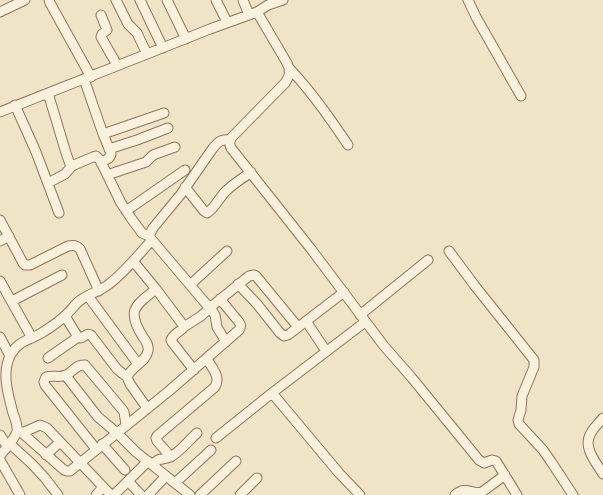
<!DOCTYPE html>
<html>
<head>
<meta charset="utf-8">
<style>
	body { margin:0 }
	canvas { display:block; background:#f0e4c8 }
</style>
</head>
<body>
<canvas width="603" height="495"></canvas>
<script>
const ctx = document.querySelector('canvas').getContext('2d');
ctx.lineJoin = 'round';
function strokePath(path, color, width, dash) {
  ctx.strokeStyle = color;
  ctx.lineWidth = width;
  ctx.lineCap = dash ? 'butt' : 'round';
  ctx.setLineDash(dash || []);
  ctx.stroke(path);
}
const minor = new Path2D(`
	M49,0L50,3L91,77
	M116,0L128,24L137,33L147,54
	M140,0L163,48
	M167,0L186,39
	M216,0L227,22
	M243,0L249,15
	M468,0L476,17L521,96
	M0,12L25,0
	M257,12L287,63C291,72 290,75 285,83L232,137C229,141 229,144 231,148L311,249L384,346L412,378L479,460L484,463L492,460L496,461L517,495
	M101,15L107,30L102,34L101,37L117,65
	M290,69C312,92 330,118 348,145
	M84,79L103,134L111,153C111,159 105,160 101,163
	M48,93L66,153L71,167
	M15,105L36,152L59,213
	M0,112L147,54L210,29L257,12L268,5L283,0
	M103,134L164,113
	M230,140C221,139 219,141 213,148L181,194L153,228L149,236L152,240L207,305L212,306L249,276L254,275L256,276L298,327
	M109,149L137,140L168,128
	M107,175L146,162L153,155L175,147
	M48,183L65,174L71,167L74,165L93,157L96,156L100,160L121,203L131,218L142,233L149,236
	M185,187L204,211L207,213C215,208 219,198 226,191C233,184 243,178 251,172
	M126,211L185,170
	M0,220L23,263L25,265H30L68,246C74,245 76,245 80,249L99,291
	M0,241L9,236
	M449,251L475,286L534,360V367L522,396L521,410L518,420L519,424L543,450L552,463L573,495
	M133,261L156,289L183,325L184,327C180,332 173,334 171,340L172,342L194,370
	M0,281L32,338
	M238,284L257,304L280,333L284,336L288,335L344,292
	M190,285L227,251
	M88,296L138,364
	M12,301L62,275
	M209,306L215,315L217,327L226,342
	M360,315L428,260
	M65,316L78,337L80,338C84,338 86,332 91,335L117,369L127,377
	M306,321L326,351
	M184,327L201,316L210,308
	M0,337L10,356
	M48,358L78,337
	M66,376L98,417L117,433L136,452L190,495
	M272,393L339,473L360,495
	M147,408L130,384L127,377C131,367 146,362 148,351C149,345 146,341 143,337C126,310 135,306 156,289
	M603,418C599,423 594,427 591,433C582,447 596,462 603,474
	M17,432H24L40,425L47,428L111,495
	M21,432L64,470L67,471H70L169,391L239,330C241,326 241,325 239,322L220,299
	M0,435L7,446
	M216,438L272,393L365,322
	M9,443L32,464L45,478L58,495
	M102,444L125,470
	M96,449L45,385L44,382L46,377C53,375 60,378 66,375C73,372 76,364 85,365L121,408L124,412L126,425
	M46,455L60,442
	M0,456C4,450 16,438 17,431C18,425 15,419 13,413C8,394 1,372 11,354C20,339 30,341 43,332C51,327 60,321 67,314C71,310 74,306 77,303C86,294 100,292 109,284C125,272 138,255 152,240
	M171,457L157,441L156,438L157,436L215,387C221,377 212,368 207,359
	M0,460L20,495
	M153,465C159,456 162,461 170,457C178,454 190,439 197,433
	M128,481L141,495
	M175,483L211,450
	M96,495L103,487
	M114,495L148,461
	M148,495L166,476
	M200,495L236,461
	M240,495L257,478
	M455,495C467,485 470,495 482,492L505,475`);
strokePath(minor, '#8d765c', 11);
strokePath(minor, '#faf1dc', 9);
</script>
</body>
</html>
